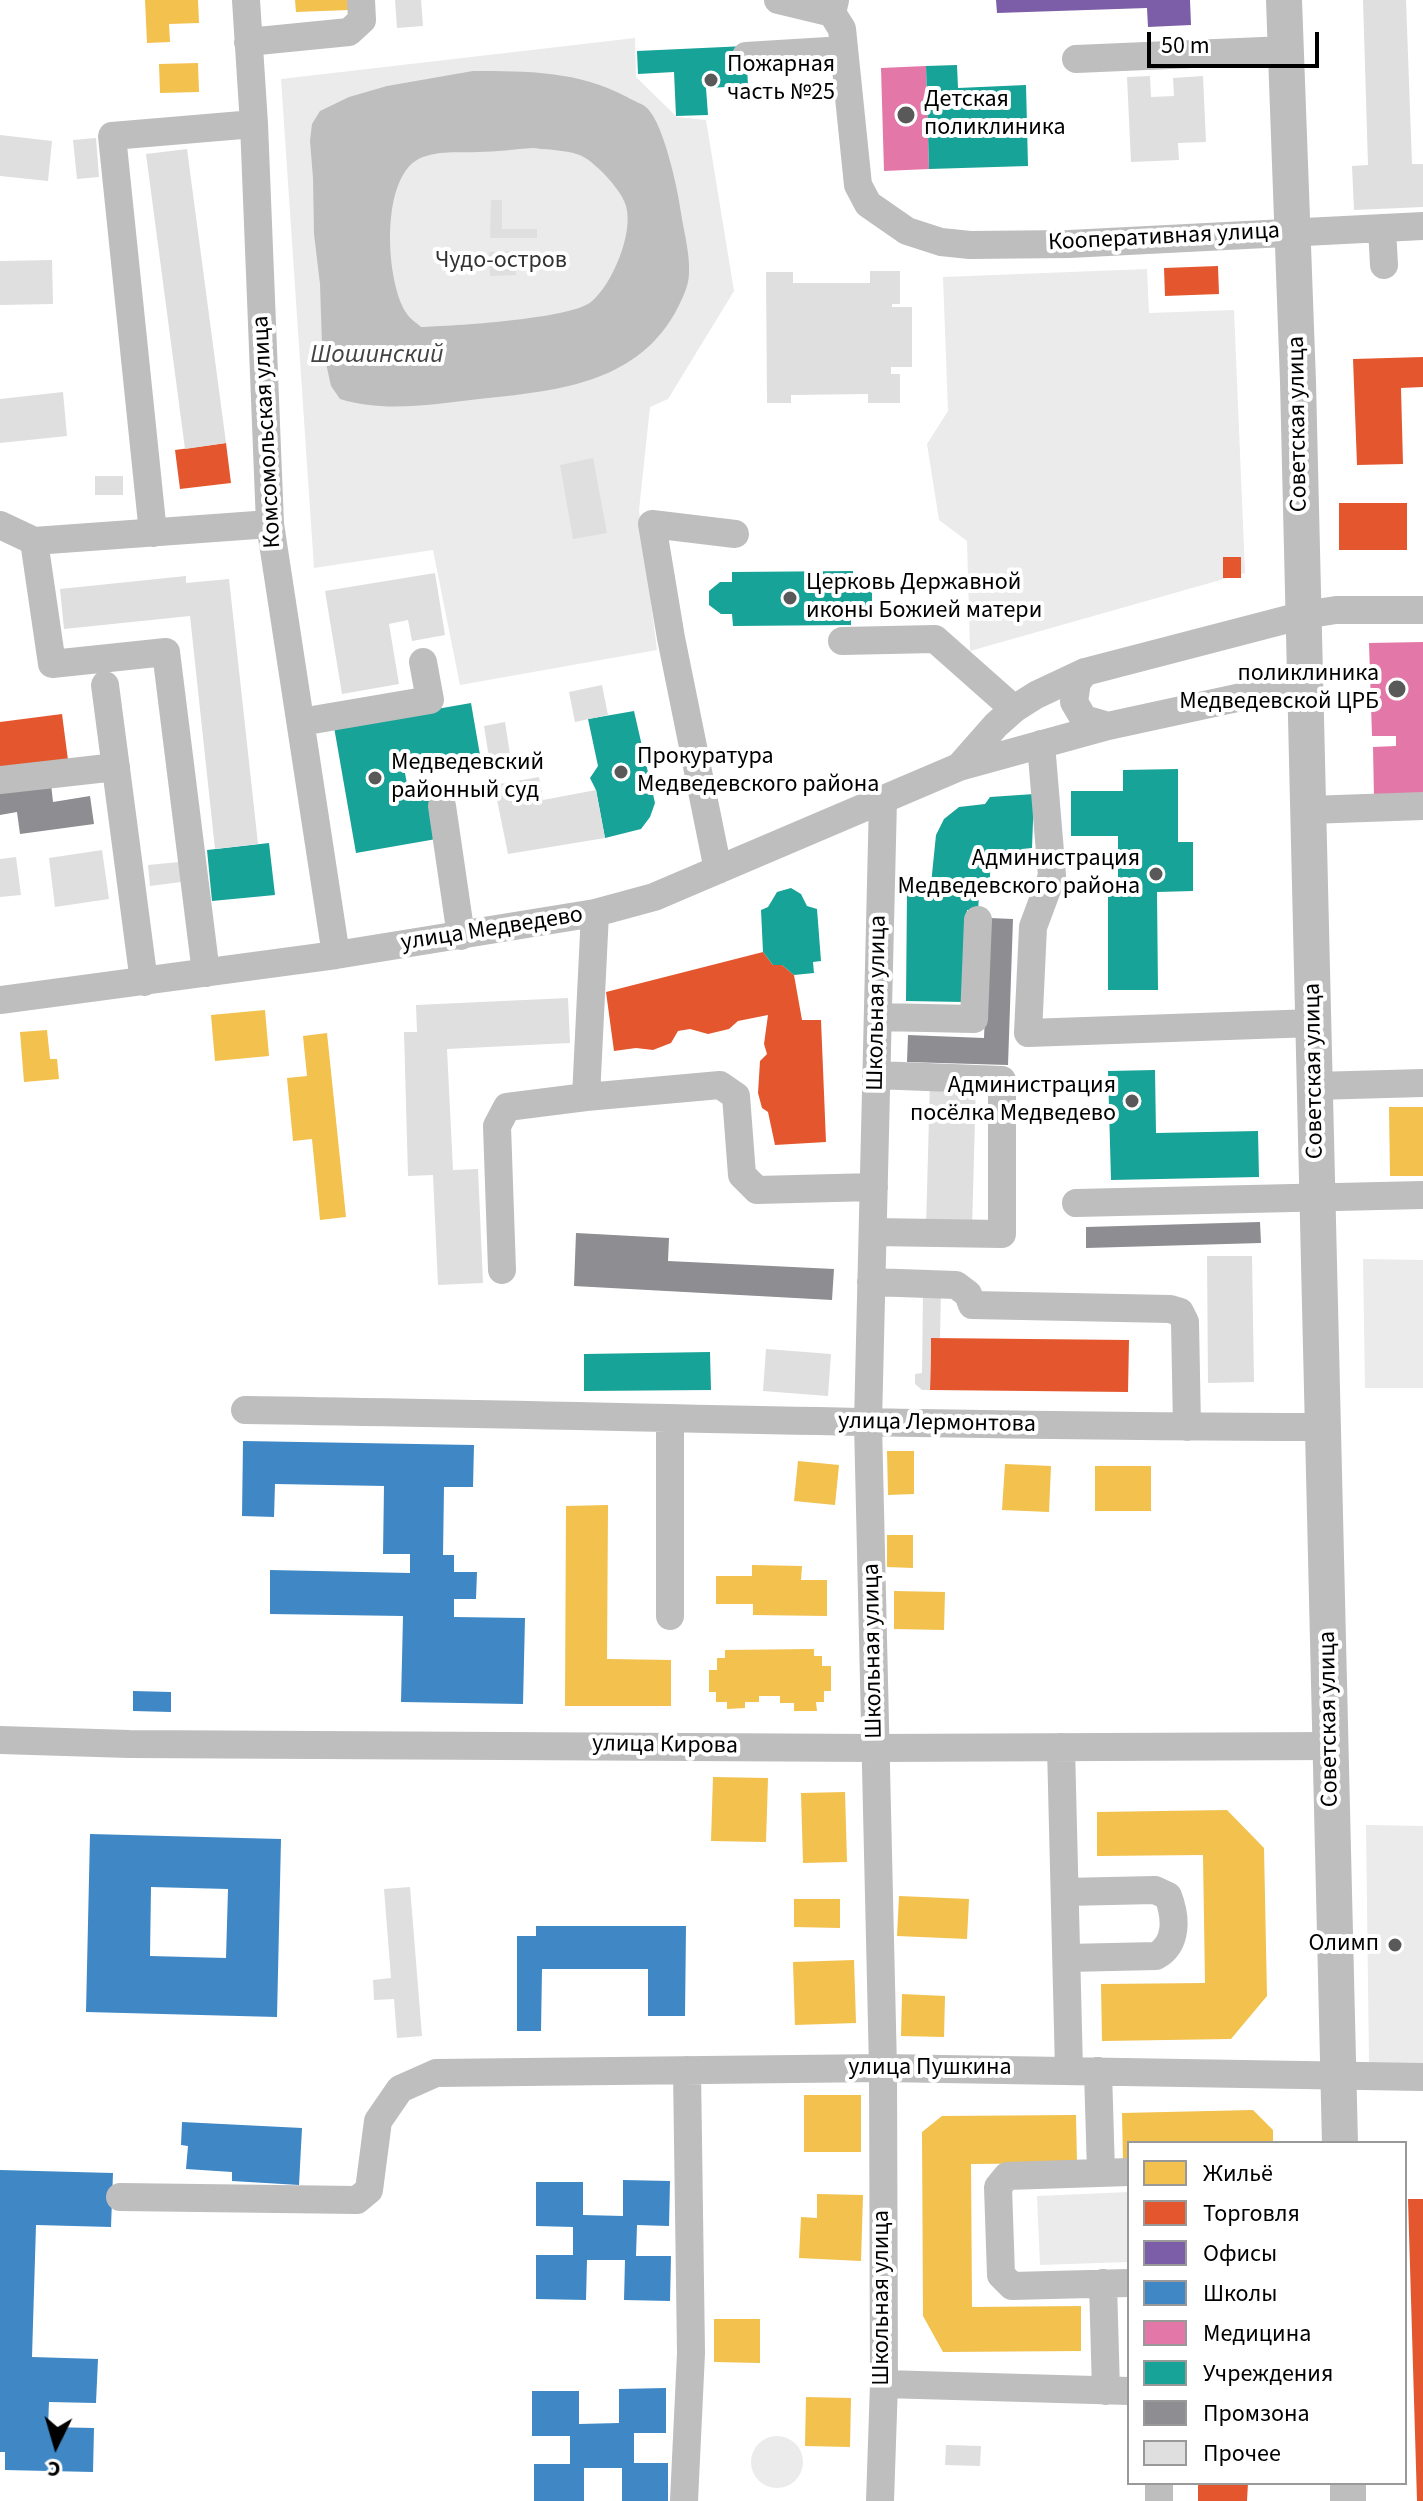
<!DOCTYPE html>
<html>
<head>
<meta charset="utf-8">
<style>
	body { margin:0 }
	#map { position:relative; width:1423px; height:2501px; overflow:hidden; background:#fff; font-family:"Source Sans 3",sans-serif }
	canvas { display:block }
	.legend { position:absolute; left:1127px; top:2141px; width:280px; height:344px; box-sizing:border-box; background:#fff; border:2px solid #999; margin:0; padding:10px 14px; list-style:none; font-size:24px; color:#000 }
	.legend li { display:flex; align-items:center; gap:16px; height:40px }
	.legend b { width:40px; border:2px solid #999 }
	.north { position:absolute; left:16px; top:2405px; width:80px; height:80px; -webkit-text-stroke:6px #fff; paint-order:stroke; rotate:185deg; font-size:22px; font-weight:700; line-height:32px; text-align:center; color:#000 }
	.north::after { content:''; display:block; margin:auto; width:28px; height:36px; background:#000; clip-path:polygon(50% 0,100% 100%,50% 72%,0 100%) }
	.scale { position:absolute; left:1147px; top:32px; width:172px; height:36px; box-sizing:border-box; border:4px solid #000; border-top:0; padding-left:10px; font-size:24px; line-height:28px; white-space:nowrap; color:#000; -webkit-text-stroke:6px #fff; paint-order:stroke }
</style>
</head>
<body>
<div id="map">
<canvas width="1423" height="2501"></canvas>
<ul class="legend">
<li><b style="height:22px;background:#f2c14e"></b>Жильё</li>
<li><b style="height:22px;background:#e4572e"></b>Торговля</li>
<li><b style="height:22px;background:#7b5ea7"></b>Офисы</li>
<li><b style="height:22px;background:#3f88c5"></b>Школы</li>
<li><b style="height:22px;background:#e377a8"></b>Медицина</li>
<li><b style="height:22px;background:#17a398"></b>Учреждения</li>
<li><b style="height:22px;background:#8d8d92"></b>Промзона</li>
<li><b style="height:22px;background:#dfdfdf"></b>Прочее</li>
</ul>
<div class="north">С</div>
<div class="scale">50 m</div>
</div>
<script>
const ctx = document.querySelector('canvas').getContext('2d');
ctx.lineJoin = 'round';
function paint(path, color) {
  ctx.fillStyle = color;
  ctx.fill(path, 'evenodd');
}
function strokePath(path, color, width, dash) {
  ctx.strokeStyle = color;
  ctx.lineWidth = width;
  ctx.lineCap = dash ? 'butt' : 'round';
  ctx.setLineDash(dash || []);
  ctx.stroke(path);
}
function label(font, color, halo, rows, align = 'center') {
  ctx.font = font + ' "Source Sans 3",sans-serif';
  ctx.lineWidth = 8;
  ctx.setLineDash([]);
  ctx.textBaseline = 'middle';
  ctx.strokeStyle = halo;
  ctx.fillStyle = color;
  for (const [text, x, y, turn = 0] of rows) {
    ctx.save();
    ctx.translate(x, y);
    ctx.rotate((+turn || 0) * Math.PI / 180);
    ctx.textAlign = isNaN(turn) ? turn : align;
    if (halo) ctx.strokeText(text, 0, 0);
    ctx.fillText(text, 0, 0);
    ctx.restore();
  }
}
paint(new Path2D(`
	M635,38L636,77L677,117L706,120L734,291L668,399L650,407L639,510L657,650L460,685L433,550L314,568L281,79Z
	M1147,269L1149,313L1234,310L1245,573L970,651L967,541L939,520L927,444L948,411L943,277Z
	M1363,1259L1423,1260V1388H1365Z
	M1366,1825L1423,1826V2064H1369Z
	M1129,2192V2262L1040,2265L1037,2196Z
	M751 2462a26 26 0 1 1 52 0a26 26 0 1 1-52 0Z`), '#ebebeb');
paint(new Path2D(`
	M473,71C527,71 579,71 627,97C633,101 644,104 648,109C664,126 678,189 681,213C684,232 690,254 689,273C689,287 681,301 675,313C634,385 554,391 479,399C433,404 385,413 340,399L331,386L322,345L320,284L314,234L313,178L310,141L312,124L320,111L349,97L387,86ZM533,148C549,150 575,150 587,159C600,168 622,191 626,206C634,233 612,285 591,302C570,319 452,326 421,327C417,323 410,319 407,314C385,283 379,172 423,157C442,150 459,153 478,152C496,152 515,149 533,148Z`), '#bebebe');
paint(new Path2D(`
	M145,0H198L199,23L169,24L170,42L147,43Z
	M295,0H348L349,10L296,12Z
	M198,63L199,92L160,93L159,64Z
	M265,1010L269,1056L215,1061L211,1015Z
	M47,1030L50,1059H57L59,1079L24,1082L20,1032Z
	M327,1033L346,1217L320,1220L312,1139L293,1141L287,1078L307,1076L303,1036Z
	M1389,1107H1423V1176H1390Z
	M887,1451H914V1494L888,1495Z
	M798,1461L839,1465L835,1505L794,1501Z
	M1005,1464L1051,1466L1049,1512L1002,1510Z
	M1095,1466H1151V1511H1095Z
	M608,1505L607,1659L671,1660V1706H565L566,1506Z
	M887,1535H913V1568L887,1567Z
	M752,1565L802,1566L801,1580H827V1616L753,1615V1604H716V1576H752Z
	M894,1591L945,1592L944,1630L894,1629Z
	M814,1649V1656H822V1666H831V1691H824V1702H816L817,1711H794V1703H780V1696H759V1702H745V1708L727,1709V1702H716V1692H709V1670H717V1658H725V1650Z
	M713,1777L768,1778L766,1842L711,1841Z
	M845,1792L847,1862L803,1863L801,1793Z
	M1227,1810L1264,1848L1267,1996L1231,2039L1102,2041L1101,1984L1205,1983L1203,1855L1097,1856V1812Z
	M899,1896L969,1899L967,1939L897,1936Z
	M794,1899H840V1928L794,1927Z
	M854,1960L856,2023L795,2025L793,1962Z
	M902,1994L945,1996L944,2037L901,2036Z
	M804,2095H861V2152H804Z
	M1253,2110L1273,2130V2143H1129V2160L1123,2161L1122,2113Z
	M1076,2115L1077,2163L971,2164L972,2307L1081,2306V2351L943,2352L923,2316L922,2132L942,2116Z
	M817,2194L863,2195L861,2261L799,2258L801,2217L817,2218Z
	M714,2319H760V2363L714,2362Z
	M806,2397L851,2398L850,2447L805,2446Z`), '#f2c14e');
paint(new Path2D(`
	M1218,266L1219,294L1165,296L1164,268Z
	M1423,357V387L1401,388L1403,464L1357,465L1353,359Z
	M226,443L231,483L180,489L175,450Z
	M1339,503H1407V550H1339Z
	M1223,557H1241V578H1223Z
	M62,714L68,760L0,768V722Z
	M763,952L773,965H782L794,975L802,1020H821L826,1142L775,1145L768,1112L762,1108L758,1093L760,1061L767,1054L764,1044L768,1015L738,1021L729,1029L708,1034L690,1029L678,1031L671,1043L653,1050L636,1048L614,1051L606,992Z
	M931,1338L1129,1340L1128,1392L930,1390Z
	M1408,2199H1423V2501H1417Z
	M1198,2483H1248L1247,2501H1198Z`), '#e4572e');
paint(new Path2D(`
	M996,0H1190L1191,25L1148,27L1147,8L997,13Z`), '#7b5ea7');
paint(new Path2D(`
	M243,1441L474,1445L473,1487H444L443,1555H454V1572H477L476,1599H454V1617L525,1618L523,1704L401,1702L403,1616L270,1614V1570L410,1573V1554H383L384,1486L275,1484L274,1517L242,1516Z
	M133,1691L171,1692V1712L133,1711Z
	M90,1834L281,1839L277,2017L86,2012ZM151,1887L228,1889L226,1958L150,1956Z
	M536,1926H686L685,2016H648V1969H542L541,2031H517V1936H536Z
	M182,2122L302,2128L299,2185L232,2181V2172L186,2169L188,2146L181,2145Z
	M0,2170L113,2173L111,2227L36,2225L32,2357L98,2359L96,2403L49,2402L48,2427L94,2428L93,2472L5,2470V2452H0Z
	M623,2180L670,2181L669,2226L637,2225L636,2256H671L670,2301L624,2300L625,2260H587L586,2300L536,2299V2255H573V2227L536,2226V2182H583V2215L623,2216Z
	M666,2388V2433H634V2463H668V2501H622V2468H584V2501H534V2464H570V2436H532V2391H579V2424L619,2423V2389Z`), '#3f88c5');
paint(new Path2D(`
	M926,66L929,169L884,171L881,68Z
	M1423,642V797L1374,798L1373,747L1396,746V736H1372L1369,643Z`), '#e377a8');
paint(new Path2D(`
	M746,46L748,86L706,88L708,115L676,116L674,72L638,74L637,51Z
	M957,65L958,88L1026,85L1028,166L929,169L926,66Z
	M853,571V587H872V610H851V625L733,626L732,614H721L709,605V591L720,582H732V572Z
	M471,703L480,755L404,768L409,794L433,789L442,838L356,853L334,727Z
	M634,711L655,803L650,817L641,829L605,838L596,790L590,778L598,766L588,719Z
	M1178,769V842H1193V891L1157,892L1158,990H1108V894H1118V836H1071V791H1123V770Z
	M1034,794L1032,848L1022,849V856H991L989,896H979L978,911L967,910L964,1002L906,1001L907,892L920,885L931,884L936,835L944,819L959,807L985,804L990,797Z
	M269,843L275,895L212,901L207,850Z
	M791,888L801,894L807,906L817,909L821,961L813,962L814,973L794,975L782,965H773L763,952L761,910L768,907L777,892Z
	M1155,1070L1156,1133L1258,1131L1259,1177L1111,1180L1108,1071Z
	M710,1352L711,1390L584,1391V1354Z`), '#17a398');
paint(new Path2D(`
	M51,784L53,802L90,796L94,824L20,834L17,812L0,815V791Z
	M989,918L1013,919L1008,1065L907,1062L908,1035L984,1038Z
	M1260,1222L1261,1243L1086,1248V1227Z
	M576,1233L669,1238L668,1261L834,1269L832,1300L574,1286Z`), '#8d8d92');
paint(new Path2D(`
	M395,0H421L423,26L397,28Z
	M1363,0H1406L1412,164H1423V207L1354,210L1352,166L1368,165Z
	M1150,76L1151,97L1174,96L1173,78L1203,76L1206,142L1178,143L1179,160L1131,162L1127,77Z
	M0,135L52,141L48,181L0,176Z
	M96,138L99,177L77,179L73,140Z
	M187,149L226,443L185,449L146,154Z
	M491,200H502V229H537V238H490Z
	M515,251L516,275L490,276L489,252Z
	M52,260L53,304L0,305V261Z
	M870,271H900V304H892V307H912V367H891V374H900V403H868V394L791,395V403H767L766,272H793V283H870Z
	M63,392L67,436L0,443V399Z
	M593,458L607,533L573,539L560,465Z
	M95,476H123V495H95Z
	M435,573L445,635L412,641L408,620L389,624L399,684L342,694L325,591Z
	M186,576V583L229,579L258,844L215,849L190,616L64,629L60,589Z
	M602,685L608,715L575,722L569,692Z
	M505,722L510,754L489,758L484,726Z
	M539,777L543,800L596,790L605,838L508,854L494,785Z
	M102,850L109,899L55,907L49,858Z
	M16,857L21,895L0,897V859Z
	M179,862L181,882L150,886L148,865Z
	M568,998L570,1043L447,1049L453,1170L478,1169L483,1283L438,1285L433,1175L408,1176L404,1032H417L416,1005Z
	M930,1081L976,1082L972,1229L926,1227Z
	M1207,1256H1252L1254,1382L1208,1383Z
	M923,1290H941L940,1338H931L930,1390H922L915,1384V1374L922,1373Z
	M766,1349L831,1354L828,1396L763,1391Z
	M410,1887L422,2036L397,2038L394,1999L374,2000L373,1980L391,1978L384,1889Z
	M946,2445L981,2446L980,2466L945,2465Z`), '#dfdfdf');
strokePath(new Path2D(`
	M246,0L254,124L270,524L336,955
	M778,0L832,13
	M835,0L832,13L842,29L858,185L868,204L907,231L941,242L970,245L1069,244L1423,226
	M248,42L349,32L362,20L361,0
	M746,56L844,50
	M1076,59L1286,50
	M1382,228L1384,265
	M0,525L34,541L270,524
	M153,533L112,136L254,124
	M34,541L52,664L166,652L206,973
	M842,641L935,639L1014,709
	M1085,672L1077,682L1074,702L1084,719L1108,726
	M105,685L144,982
	M301,722L430,700L423,662
	M1041,744L1052,876L1033,927L1028,1033L1314,1023
	M959,767L996,725L1014,709L1036,695L1085,672L1304,615L1336,610H1423
	M0,780L116,767
	M442,806L461,936
	M1309,810L1423,806
	M718,870L671,638L652,524L735,534
	M0,1000L336,955L595,913L654,897L959,767L1108,726L1306,683
	M878,1017L974,1019L978,920
	M1315,1086L1423,1083
	M586,1097L595,913
	M1076,1203L1423,1195
	M873,1232L1002,1234V1080L876,1075
	M502,1270L497,1126L507,1107L586,1097L720,1085L736,1096L742,1175L757,1190L874,1187
	M871,1282L956,1285L968,1294L972,1305L1170,1309L1180,1312L1185,1322L1187,1427
	M245,1410C604,1415 963,1427 1323,1427
	M670,1419V1616
	M0,1740L129,1744L876,1748L1331,1746
	M1061,1747L1069,2070
	M1065,1892L1155,1890L1168,1896C1176,1917 1178,1944 1156,1956L1067,1958
	M1098,2071L1101,2172
	M1129,2172L1007,2176L998,2187L1001,2275L1012,2286L1129,2283
	M120,2197L357,2200L369,2190L378,2121L400,2089L436,2073L883,2068L1423,2077
	M1103,2283L1106,2391
	M884,2384L1129,2391
	M684,2501L691,2353L687,2070
	M880,2501L884,2384L883,2068L868,1423L883,800
	M1159,2501V2483`), '#bebebe', 28);
strokePath(new Path2D(`
	M1284,0L1298,382L1340,2143
	M1348,2483V2501`), '#bebebe', 36);
for (const [x, y, r, color] of [
	[711,80,8,"#595959"],
	[906,115,10,"#595959"],
	[790,598,8,"#595959"],
	[1397,689,10,"#595959"],
	[621,772,8,"#595959"],
	[375,778,8,"#595959"],
	[1156,874,8,"#595959"],
	[1132,1101,8,"#595959"],
	[1395,1945,8,"#595959"]
]) {
  const dot = new Path2D();
  dot.arc(x, y, r, 0, 2 * Math.PI);
  ctx.fillStyle = color;
  ctx.fill(dot);
  strokePath(dot, '#fff', 3);
}
label('24px', '#000', '#fff', [
	["Пожарная",727,66],
	["часть №25",727,94],
	["Детская",924,101],
	["поликлиника",924,129],
	["Церковь Державной",806,584],
	["иконы Божией матери",806,612],
	["поликлиника",1379,675,"right"],
	["Медведевской ЦРБ",1379,703,"right"],
	["Прокуратура",637,758],
	["Медведевского района",637,786],
	["Медведевский",391,764],
	["районный суд",391,792],
	["Администрация",1140,860,"right"],
	["Медведевского района",1140,888,"right"],
	["Администрация",1116,1087,"right"],
	["посёлка Медведево",1116,1115,"right"],
	["Олимп",1379,1945,"right"]
], 'left');
label('24px', '#000', '#fff', [
	["Кооперативная улица",1164,238,-3],
	["Советская улица",1299,424,-91],
	["Комсомольская улица",268,432,-93],
	["улица Медведево",492,930,-9],
	["Школьная улица",878,1003,-89],
	["Советская улица",1315,1071,-91],
	["улица Лермонтова",937,1424,1],
	["Школьная улица",874,1651,-91],
	["Советская улица",1330,1719,-91],
	["улица Кирова",665,1746,1],
	["улица Пушкина",930,2069],
	["Школьная улица",883,2298,-90]
]);
label('24px', '#323232', '#fff', [
	["Чудо-остров",501,262]
]);
label('italic 26px', '#434343', '#fff', [
	["Шошинский",377,356]
]);
</script>
</body>
</html>
